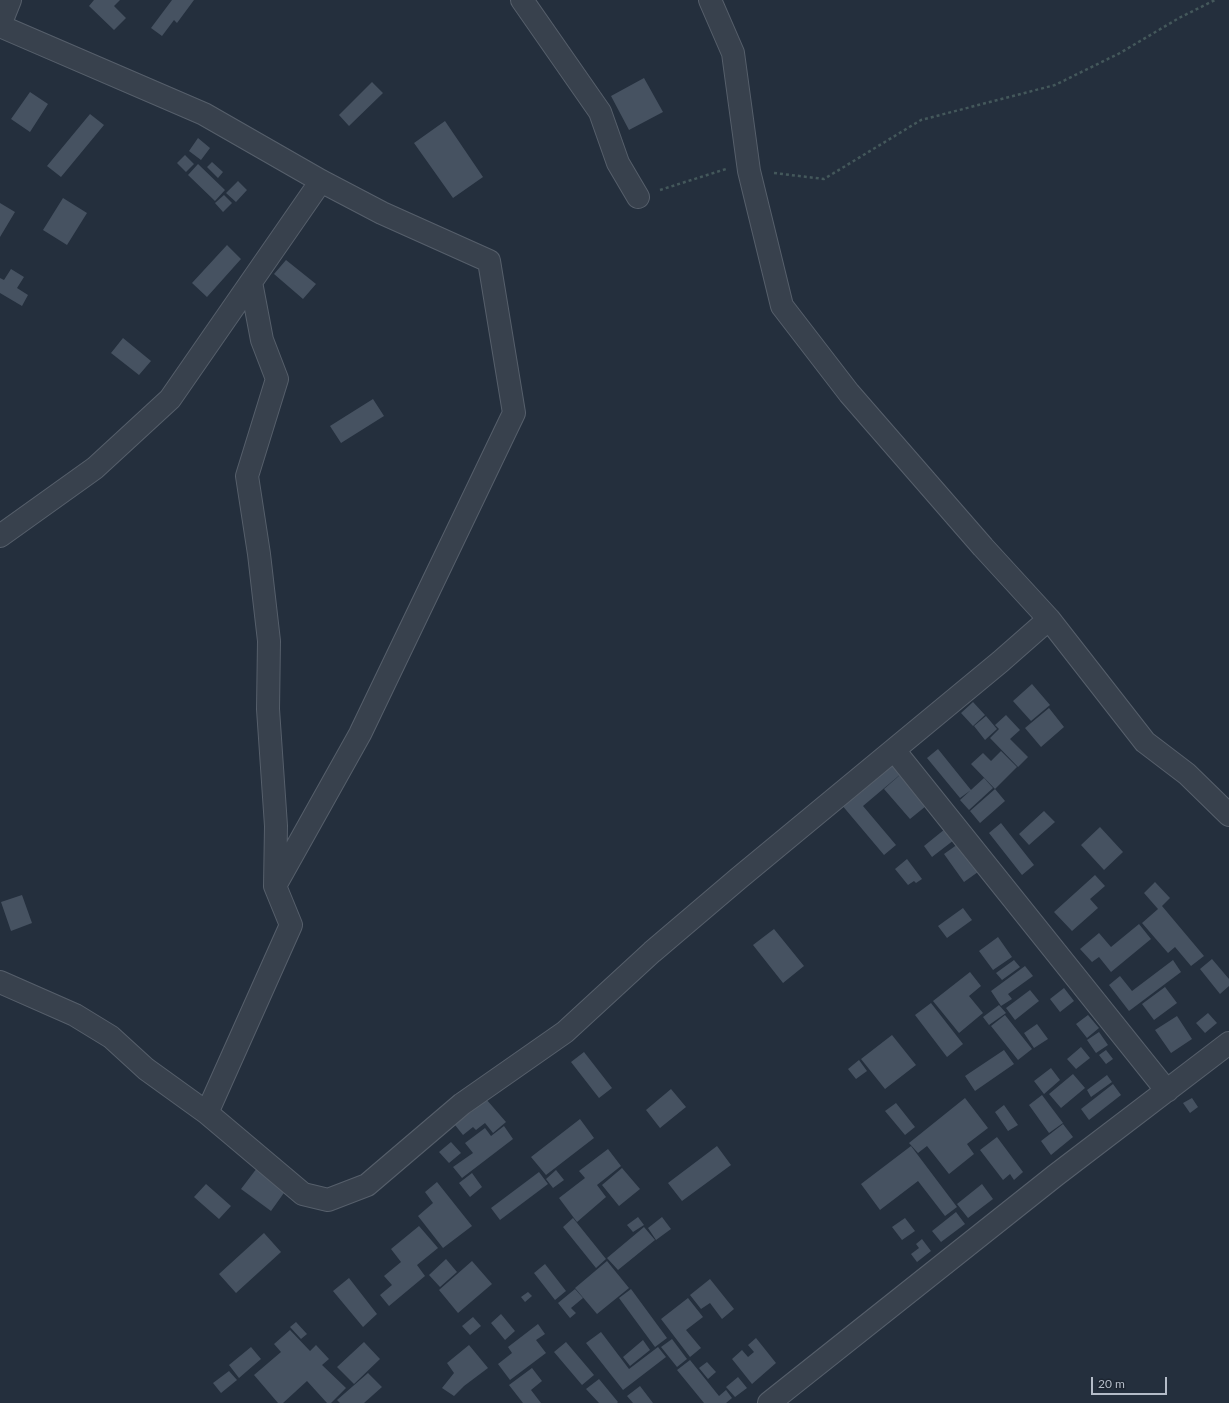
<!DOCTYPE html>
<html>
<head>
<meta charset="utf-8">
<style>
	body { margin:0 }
	#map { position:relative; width:1229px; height:1403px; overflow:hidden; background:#242f3d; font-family:Lato,sans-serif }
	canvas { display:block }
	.scale { position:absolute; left:1091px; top:1377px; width:76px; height:18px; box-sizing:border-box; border:2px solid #b4bcc8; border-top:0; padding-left:5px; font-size:12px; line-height:14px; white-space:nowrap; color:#b4bcc8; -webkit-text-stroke:3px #1d2632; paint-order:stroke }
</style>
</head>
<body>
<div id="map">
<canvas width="1229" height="1403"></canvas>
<div class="scale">20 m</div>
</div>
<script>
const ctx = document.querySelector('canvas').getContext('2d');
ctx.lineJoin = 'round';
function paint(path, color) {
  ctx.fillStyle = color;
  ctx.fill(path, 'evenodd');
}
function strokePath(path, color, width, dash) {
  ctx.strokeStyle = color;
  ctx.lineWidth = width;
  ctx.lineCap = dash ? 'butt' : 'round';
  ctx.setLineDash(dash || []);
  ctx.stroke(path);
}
paint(new Path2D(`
	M94,0H120L114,6L126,18L114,30L89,6Z
	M172,0H194L177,23L174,20L162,36L151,28Z
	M644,78L663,112L629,130L611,96Z
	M372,82L383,93L349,126L339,115Z
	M30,92L48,104L30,132L11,119Z
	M90,114L104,125L61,177L47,166Z
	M445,121L483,177L453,198L414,143Z
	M198,138L210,148L201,160L189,151Z
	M185,155L194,164L186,172L177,163Z
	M212,162L223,172L218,178L207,167Z
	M198,164L225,190L215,201L188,175Z
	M238,181L247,190L236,202L226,193Z
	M224,195L232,203L223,212L215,203Z
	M63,198L87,213L67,245L43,230Z
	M0,203L15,212L0,237Z
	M227,245L241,259L207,297L192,283Z
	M286,260L316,284L303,299L274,274Z
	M11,269L24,277L17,288L28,295L22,306L0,293V278L4,280Z
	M123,338L151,361L139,375L111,353Z
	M373,399L384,416L341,443L330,426Z
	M1032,684L1050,705L1031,721L1013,701Z
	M973,702L985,715L973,726L961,713Z
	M1049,708L1064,727L1041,747L1025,728Z
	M1006,715L1020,730L1010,739L1028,757L1018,767L990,738L999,729L995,725Z
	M986,716L997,729L985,740L974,726Z
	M938,749L971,790L960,798L927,758Z
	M1001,751L1017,767L995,789L971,764L983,753L991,761Z
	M892,762L902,773L863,806L896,845L884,855L841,804Z
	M900,775L926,806L910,819L884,789Z
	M984,778L993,788L969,810L960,800Z
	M995,789L1005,801L980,823L970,811Z
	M1044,811L1055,822L1029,845L1019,834Z
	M1001,823L1034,865L1022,875L989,833Z
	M1100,827L1123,852L1104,870L1081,845Z
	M945,829L954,840L932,857L924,846Z
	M958,844L978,872L964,882L944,854Z
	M907,859L922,879L916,883L914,881L908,885L895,869Z
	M1095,875L1105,886L1090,899L1098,908L1072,931L1054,912Z
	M1155,882L1170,898L1162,906L1204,956L1191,966L1175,947L1168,953L1142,923L1158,909L1144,893Z
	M22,895L32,923L11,931L1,902Z
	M963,908L972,920L947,938L938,926Z
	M1139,924L1151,939L1111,972L1099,957L1092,962L1080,949L1099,933L1111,947Z
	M774,929L804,966L783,983L753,945Z
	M998,937L1012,957L993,970L979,951Z
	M1212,959L1229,979V986L1220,994L1200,969Z
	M1014,960L1020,967L1002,980L996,973Z
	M1173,960L1181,972L1129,1011L1109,985L1120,976L1132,991Z
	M1025,966L1033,976L1008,994L1012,999L1001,1006L991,991Z
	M970,972L981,986L969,996L983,1013L959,1033L933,1001Z
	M1165,987L1177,1003L1154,1020L1142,1004Z
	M1064,988L1074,1001L1060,1012L1050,999Z
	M1030,990L1039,1001L1015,1020L1006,1008Z
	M931,1003L963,1044L947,1057L915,1015Z
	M999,1005L1006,1013L989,1025L983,1017Z
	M1208,1013L1217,1023L1205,1033L1196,1023Z
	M1005,1015L1032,1049L1018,1060L991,1026Z
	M1088,1015L1099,1028L1087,1038L1076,1024Z
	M1177,1016L1192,1039L1171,1053L1155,1030Z
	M1037,1024L1048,1039L1034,1048L1024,1033Z
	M1099,1032L1108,1045L1096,1053L1087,1040Z
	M892,1035L916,1065L885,1089L861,1059Z
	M1081,1047L1090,1058L1076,1069L1067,1059Z
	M1004,1050L1014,1064L975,1091L965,1076Z
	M1106,1050L1113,1059L1106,1064L1099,1055Z
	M584,1052L612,1088L599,1098L571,1062Z
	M859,1060L867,1071L856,1079L848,1069Z
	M1051,1068L1060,1080L1044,1094L1034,1081Z
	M1073,1074L1085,1088L1061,1108L1049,1094Z
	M1107,1075L1112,1082L1091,1097L1087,1090Z
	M1113,1084L1121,1095L1089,1120L1081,1109Z
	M671,1089L686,1107L660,1128L646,1110Z
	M1042,1095L1063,1123L1049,1133L1029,1105Z
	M965,1098L988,1128L967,1144L974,1154L949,1174L927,1146L918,1153L909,1143Z
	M1192,1098L1198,1107L1190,1113L1183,1103Z
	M486,1099L506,1122L493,1133L485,1123L476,1130L473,1127L463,1135L455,1125Z
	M896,1103L915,1127L905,1135L885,1111Z
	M1004,1105L1018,1125L1008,1131L995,1112Z
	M580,1119L594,1138L546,1175L531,1157Z
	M1063,1124L1073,1137L1051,1155L1041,1141Z
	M504,1126L513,1139L462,1178L453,1167L473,1153L465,1143L485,1128L491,1136Z
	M997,1137L1023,1172L1014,1180L1010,1174L1003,1180L980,1150Z
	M451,1142L461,1153L449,1163L439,1152Z
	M717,1146L731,1165L682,1201L668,1183Z
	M911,1146L957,1207L945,1216L918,1181L880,1210L861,1184Z
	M608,1149L621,1166L597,1185L606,1197L577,1222L559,1198L585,1178L579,1171Z
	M257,1168L286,1190L271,1211L241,1189Z
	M622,1168L640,1189L619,1206L602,1185Z
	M556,1170L564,1180L553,1188L546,1179Z
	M539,1172L548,1184L500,1220L491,1208Z
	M472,1173L482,1187L470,1197L459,1183Z
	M437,1182L472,1226L443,1248L418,1216L433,1203L425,1192Z
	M206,1184L231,1206L219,1219L194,1197Z
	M982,1184L993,1199L968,1218L957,1204Z
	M956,1212L965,1224L941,1242L932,1231Z
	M638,1217L644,1225L633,1232L627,1225Z
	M662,1217L671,1229L656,1240L648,1228Z
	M573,1218L606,1259L596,1268L563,1227Z
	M905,1218L915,1231L902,1240L892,1227Z
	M419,1226L438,1248L417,1265L425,1276L389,1306L380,1295L392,1285L384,1276L401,1262L391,1249Z
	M644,1227L655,1240L618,1270L607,1258Z
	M264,1233L281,1252L236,1293L219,1274Z
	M922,1239L931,1251L917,1262L911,1254L919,1248L916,1244Z
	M446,1259L457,1272L440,1287L429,1275Z
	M472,1261L492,1284L458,1313L439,1290Z
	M607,1261L629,1288L597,1314L575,1288Z
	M545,1264L566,1291L555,1300L534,1273Z
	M349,1278L377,1314L363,1327L333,1291Z
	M710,1279L734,1309L722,1319L710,1303L701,1309L690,1295Z
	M575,1289L583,1298L571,1308L576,1313L570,1318L558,1303Z
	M631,1289L667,1338L655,1347L619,1298Z
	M528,1292L532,1296L525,1302L521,1297Z
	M688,1298L703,1317L686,1330L701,1348L690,1357L661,1319Z
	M501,1314L515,1331L505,1340L491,1323Z
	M473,1317L481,1326L470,1335L462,1326Z
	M296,1322L307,1334L301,1339L290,1327Z
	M538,1324L545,1334L536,1340L546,1353L510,1380L498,1364L512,1353L508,1347Z
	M290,1330L310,1351L316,1345L329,1359L322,1365L346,1388L331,1403H327L307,1381L283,1403H278L254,1375L281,1352L274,1344Z
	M601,1332L629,1369L658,1347L666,1357L623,1390L586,1343Z
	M756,1338L776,1363L752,1384L732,1359L742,1350L748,1357L754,1352L748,1345Z
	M672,1339L687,1359L677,1367L661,1347Z
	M643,1340L650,1350L630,1366L623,1357Z
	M364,1342L380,1359L354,1384L337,1367Z
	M566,1342L594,1375L582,1385L554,1352Z
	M469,1345L488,1368L464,1386L454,1396L442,1388L454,1373L447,1363Z
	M251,1347L261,1359L239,1378L229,1365Z
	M690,1360L719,1396L726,1390L732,1398L726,1403H704L677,1370Z
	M707,1362L716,1372L708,1379L699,1368Z
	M532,1368L542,1381L531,1390L541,1403H523L509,1385Z
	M229,1371L237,1380L221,1393L213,1383Z
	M368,1373L382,1387L364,1403H340L337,1400Z
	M738,1377L747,1388L735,1397L726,1387Z
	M599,1379L618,1402L617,1403H599L586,1389Z
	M640,1386L653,1403H633L627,1396Z`), '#465261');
const minor = new Path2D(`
	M522,0L600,112L618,163L638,197
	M710,0L733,53L749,171L782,306L849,393L983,547L1049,619L1145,742L1187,774L1229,815
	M0,25L10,0
	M0,26L204,114L321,181L382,213L489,261L514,413L360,734L275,886
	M0,536L95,468L170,399L321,181
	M894,750L1167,1091
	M0,982L75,1015L111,1037L146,1069L207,1113L303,1194L328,1200L367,1185L462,1104L565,1032L652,952L739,878L1000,662L1049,619
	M207,1113L291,925L275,886L276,826L268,709L269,641L259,554L247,476L277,379L262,340L251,282
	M769,1403L1056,1175L1229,1043`);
strokePath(minor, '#565f6b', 24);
strokePath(new Path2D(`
	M774,173L824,179L921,120L1055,85L1120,53L1179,18L1215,0
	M660,190L726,169`), '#44585b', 2.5, [3, 3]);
strokePath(minor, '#38414d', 22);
</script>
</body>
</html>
